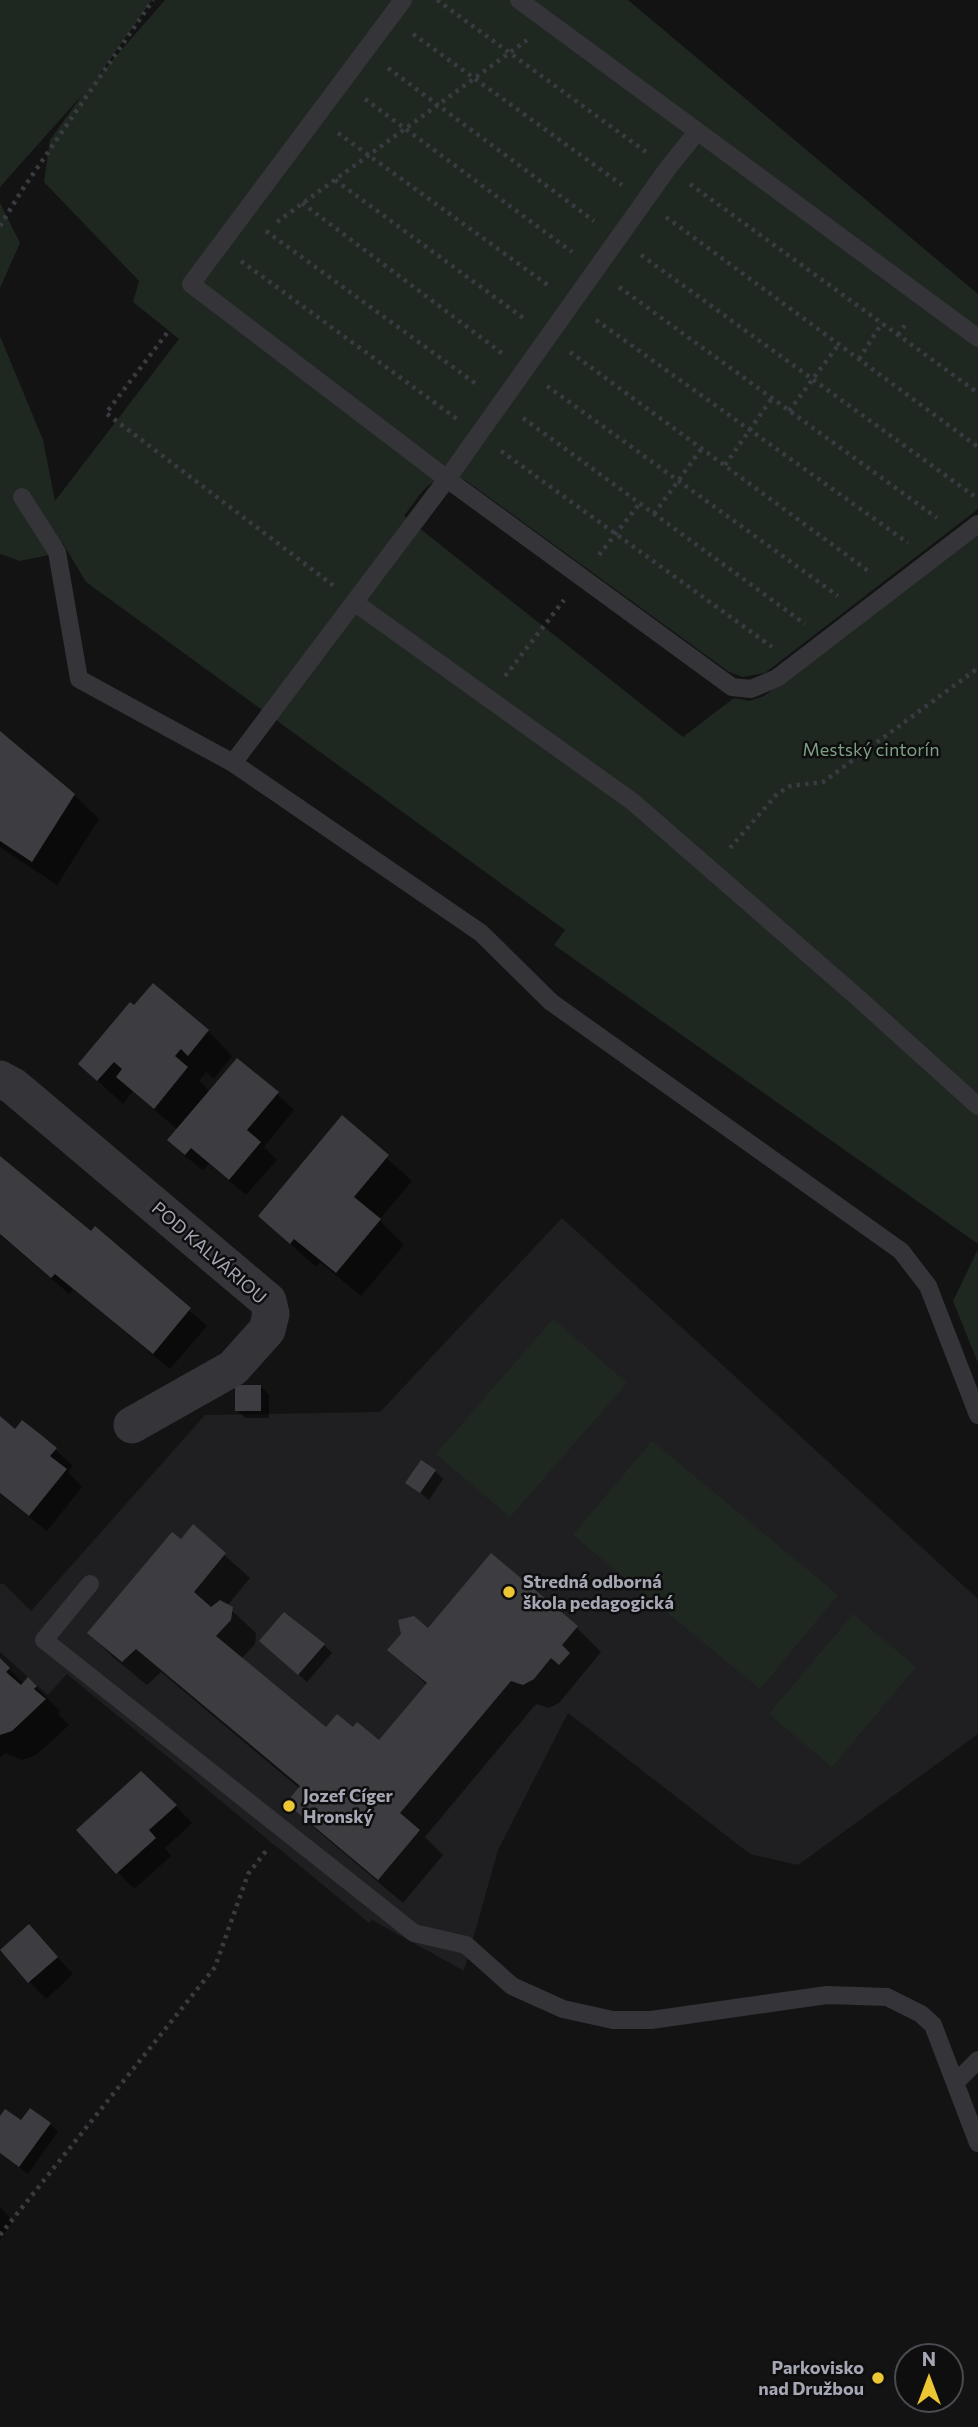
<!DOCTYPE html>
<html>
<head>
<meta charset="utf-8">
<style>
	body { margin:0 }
	#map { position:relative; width:978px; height:2427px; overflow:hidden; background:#131314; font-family:Commissioner,sans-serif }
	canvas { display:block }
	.north { position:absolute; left:894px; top:2343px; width:70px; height:70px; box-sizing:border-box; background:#0e0e0f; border:2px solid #4a4b51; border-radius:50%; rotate:0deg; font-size:19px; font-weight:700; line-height:28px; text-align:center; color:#a5a7b4 }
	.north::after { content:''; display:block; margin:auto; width:24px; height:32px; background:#ecc633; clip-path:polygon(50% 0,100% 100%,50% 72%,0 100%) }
</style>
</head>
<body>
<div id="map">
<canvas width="978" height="2427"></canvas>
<div class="north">N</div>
</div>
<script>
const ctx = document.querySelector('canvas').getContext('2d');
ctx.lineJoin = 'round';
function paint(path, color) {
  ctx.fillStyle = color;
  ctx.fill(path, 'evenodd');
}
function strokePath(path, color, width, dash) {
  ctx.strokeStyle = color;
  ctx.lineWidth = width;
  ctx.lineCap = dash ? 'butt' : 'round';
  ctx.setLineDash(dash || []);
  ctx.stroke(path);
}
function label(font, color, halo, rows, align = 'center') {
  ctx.font = font + ' Commissioner,sans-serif';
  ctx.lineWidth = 5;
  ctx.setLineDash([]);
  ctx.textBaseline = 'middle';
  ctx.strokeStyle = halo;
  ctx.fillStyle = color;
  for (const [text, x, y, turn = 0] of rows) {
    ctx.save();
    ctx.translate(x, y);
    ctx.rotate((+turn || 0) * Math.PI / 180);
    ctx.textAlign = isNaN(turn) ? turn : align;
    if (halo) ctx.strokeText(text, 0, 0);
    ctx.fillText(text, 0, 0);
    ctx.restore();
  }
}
paint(new Path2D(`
	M562,1218L978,1599V1734L798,1865L750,1854L568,1713L498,1850L464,1971L372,1920L369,1923L67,1674L48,1695L0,1652V1584H4L31,1611L205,1415L380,1412Z`), '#1f1f21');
paint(new Path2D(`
	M0,0H152L97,78L165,0H628L978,294V509L765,673L743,677L729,672L465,480C428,473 424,490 404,516L683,737L734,698L749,701L764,696L978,531V1244L554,945L565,930L86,582L62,542L54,554L20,561L0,554V336L43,440L55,501L179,339L133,302L139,281L44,182L50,140L82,95L0,187Z
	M0,203L20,243L0,288Z
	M978,1249V1363L953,1301Z
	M553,1319L627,1383L510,1517L436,1454Z
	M652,1441L838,1595L760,1689L573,1535Z
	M853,1614L916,1667L832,1767L769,1714Z`), '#1f2721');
paint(new Path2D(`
	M0,733L74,795L99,819L57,885L0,847Z
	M153,985L208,1031L232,1056L214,1079L206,1072L199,1081L210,1092L277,1094L294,1110L264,1147L277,1160L246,1195L209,1164L203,1170L186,1157L170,1140L178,1130L133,1091L123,1104L80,1064Z
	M342,1118L412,1181L379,1220L404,1245L361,1296L320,1262L316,1267L260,1216Z
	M0,1157L91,1233L95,1228L207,1326L170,1369L73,1289L69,1294L0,1235Z
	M260,1386L269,1395V1418H245L237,1410Z
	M0,1418L16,1431L22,1423L56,1450L73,1466L68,1472L82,1487L47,1531L0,1494Z
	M435,1471L443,1479L429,1500L408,1483Z
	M193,1527L250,1578L227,1606L256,1633L255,1644L241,1659L326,1730H353L379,1743L428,1686L390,1650L429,1631L491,1556L577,1628L601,1652L559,1703L549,1708L536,1704L425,1837L443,1855L403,1903L313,1827L288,1803L300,1789L161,1672L147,1685L114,1658L89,1633Z
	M324,1645L332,1653L307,1682L270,1649Z
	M0,1660L24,1684L28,1680L36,1687L60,1711L58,1714L69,1725L36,1755L22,1760L5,1753L0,1758Z
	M176,1806L192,1823L165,1848L171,1856L134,1889L78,1830Z
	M28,1926L73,1974L46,1999L1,1951Z
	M0,2119L50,2124L58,2132L28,2174L0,2153Z
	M0,2207L13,2221L0,2240Z`), '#0007');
paint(new Path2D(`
	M0,731L75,794L32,862L0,841Z
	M153,983L209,1030L188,1056L181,1049L175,1056L188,1067L154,1109L116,1077L122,1069L114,1062L97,1081L78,1064L130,1002L134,1005Z
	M237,1058L279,1092L247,1130L261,1142L229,1180L191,1148L185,1155L167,1140Z
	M342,1115L389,1155L354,1197L381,1219L336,1273L294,1239L290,1244L258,1216Z
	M0,1156L91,1231L95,1226L191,1308L153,1354L55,1274L51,1278L0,1234Z
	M235,1385H261V1411H235Z
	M0,1416L15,1429L22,1420L40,1434L57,1448L50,1456L67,1469L29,1516L0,1493Z
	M421,1460L436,1470L420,1493L405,1483Z
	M193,1524L226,1553L194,1592L211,1607L220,1600L233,1607L231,1620L216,1636L326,1727L337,1714L353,1727L357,1722L379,1740L427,1683L387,1650L401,1634L398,1620L414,1616L428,1628L491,1553L578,1626L562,1645L570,1653L559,1665L551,1658L534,1679L523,1685L511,1681L400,1813L420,1830L378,1880L286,1803L300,1786L136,1649L122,1662L87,1633L172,1532L181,1539Z
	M284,1612L325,1644L298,1675L259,1641Z
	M0,1658L10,1668L6,1672L21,1685L28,1677L37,1686L34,1689L46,1699L12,1731L0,1735Z
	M141,1771L177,1805L149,1830L156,1838L116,1874L76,1830Z
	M29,1924L58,1957L28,1983L0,1950Z
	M30,2108L51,2123L19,2167L0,2153V2116L5,2109L21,2120Z`), '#3d3d41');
strokePath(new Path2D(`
	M437,0L646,152
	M413,34L622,185
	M388,68L594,221
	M365,99L572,252
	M338,133L549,286
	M335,180L526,320
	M690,184L978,393
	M302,203L503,354
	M666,217L978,447
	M277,222L527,40
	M0,226L22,190L153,0
	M266,231L479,386
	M641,255L974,496
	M241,261L457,419
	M619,287L937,518
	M596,320L908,543
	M167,333L106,413L334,586
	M898,335L908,321
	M570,352L871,573
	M859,359L882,323
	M547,386L838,596
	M789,411L839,344
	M523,418L805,624
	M501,451L772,647
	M725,465L772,398
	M654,514L702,448
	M599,555L640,503
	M505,676L564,600
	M730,848L777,794L790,786L823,782L978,668
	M0,2235L215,1967L248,1874L266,1851`), '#3a3b40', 4.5, [3.5, 5]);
strokePath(new Path2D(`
	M403,0L191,284L447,479L668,168L697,132
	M519,0L978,338
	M22,497L57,552L79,679L233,763L481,933L551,1002L901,1251L928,1286L978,1415
	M354,602L633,802L857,997L978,1106
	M233,763L447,479L732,687L751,689L777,678L978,524
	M90,1584L44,1640L414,1933L466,1945L512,1986L563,2009L613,2020H651L827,1995L887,1997L921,2014L933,2025L978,2143
	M955,2083L978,2060`), '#343439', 18);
strokePath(new Path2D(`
	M0,1079L13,1086L268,1301L271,1314L267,1330L233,1368L132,1425`), '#343439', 37);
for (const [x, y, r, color] of [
	[509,1592,7,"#ecc633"],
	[289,1806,7,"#ecc633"],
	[878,2378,7,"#ecc633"]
]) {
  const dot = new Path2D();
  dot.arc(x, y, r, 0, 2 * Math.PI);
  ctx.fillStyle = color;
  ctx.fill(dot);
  strokePath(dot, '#0e0e0f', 2.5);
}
label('18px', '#7c9f83', '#0e0e0f', [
	["Mestský cintorín",871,750]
]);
label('18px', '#a5a7b4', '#0e0e0f', [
	["POD KALVÁRIOU",209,1253,41]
]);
label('bold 18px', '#a5a7b4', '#0e0e0f', [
	["Stredná odborná",523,1582],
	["škola pedagogická",523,1603],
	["Jozef Cíger",303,1796],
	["Hronský",303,1817],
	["Parkovisko",864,2368,"right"],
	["nad Družbou",864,2389,"right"]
], 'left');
</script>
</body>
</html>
